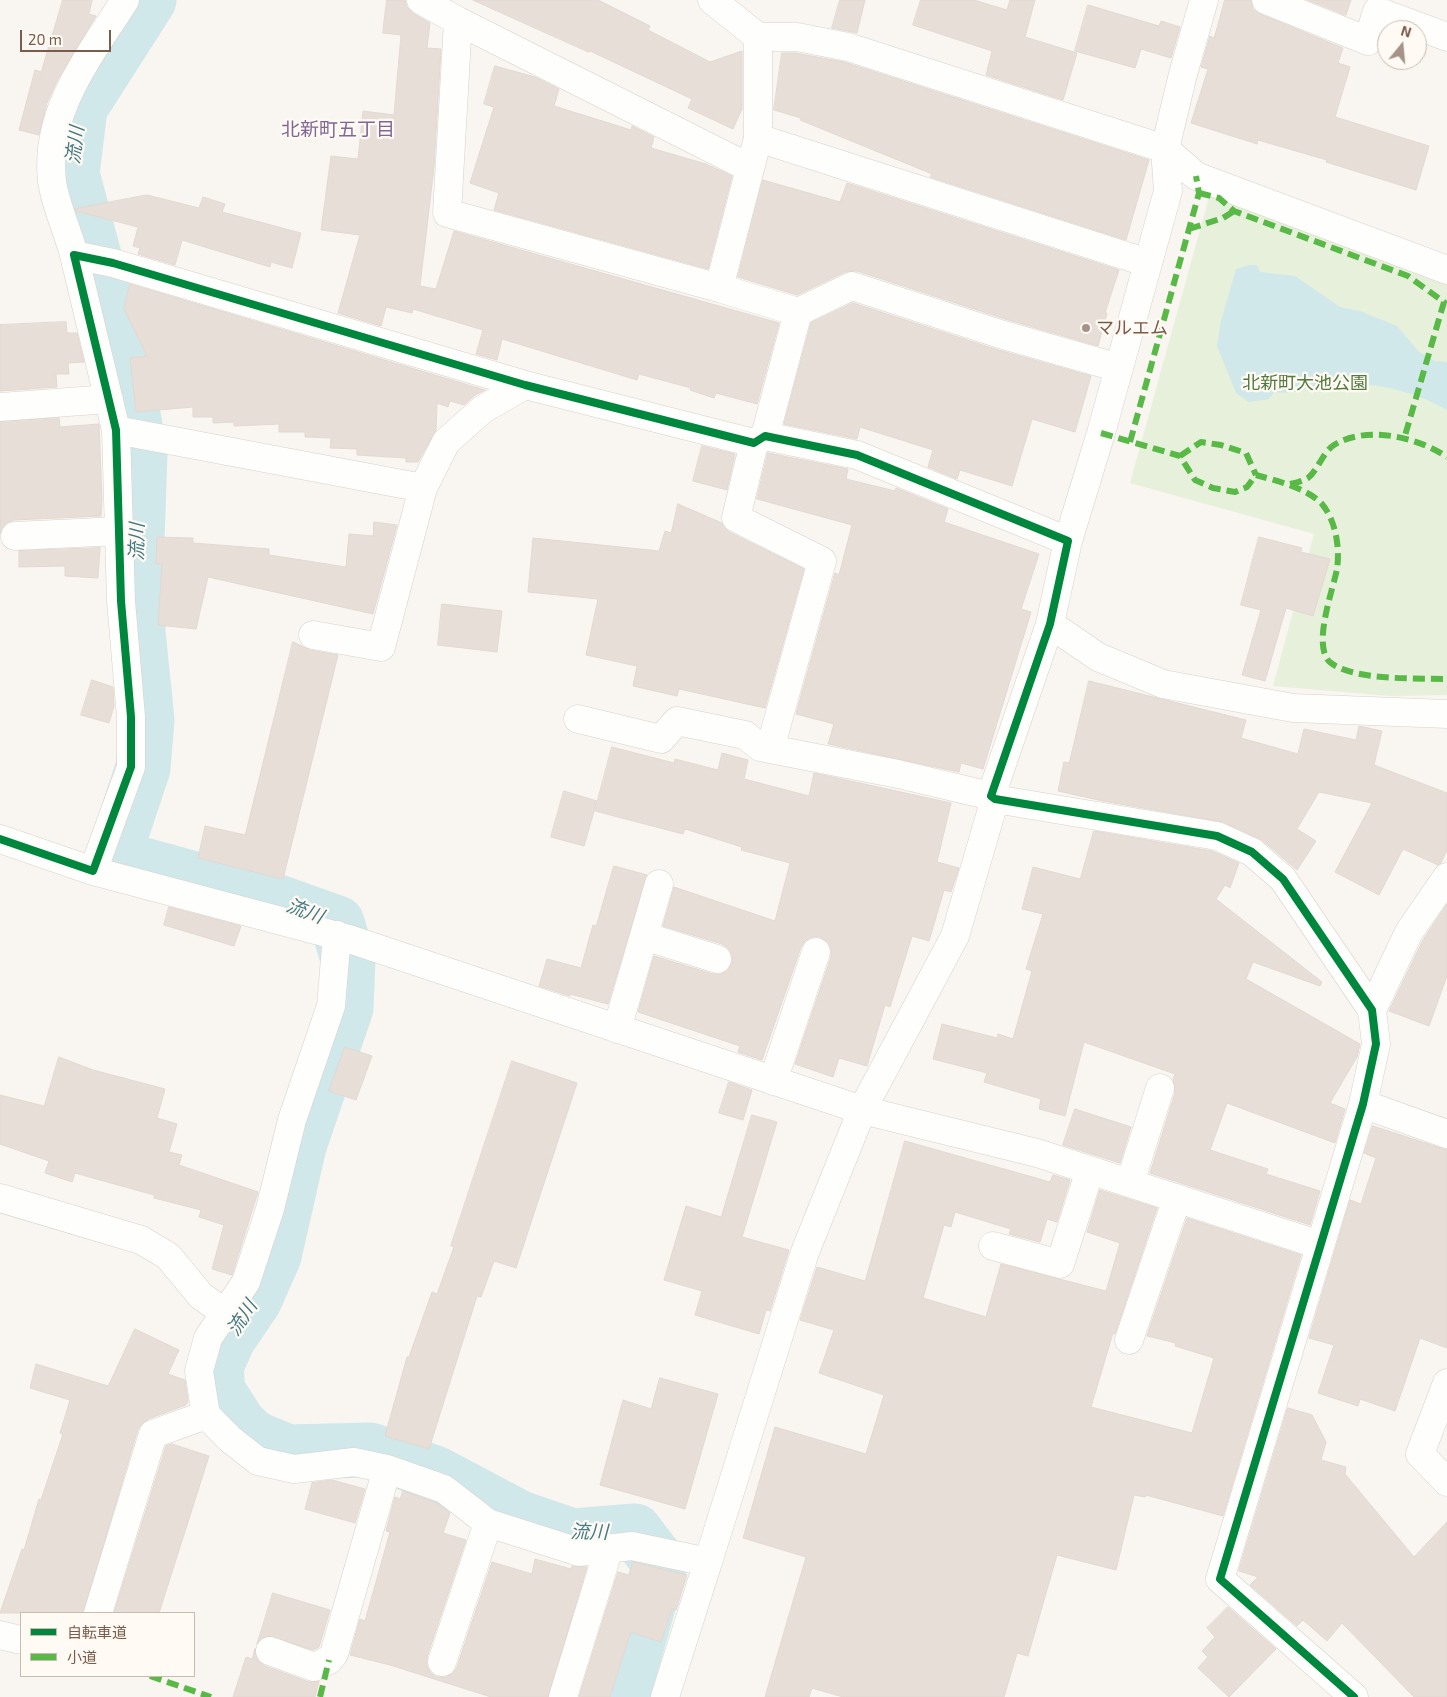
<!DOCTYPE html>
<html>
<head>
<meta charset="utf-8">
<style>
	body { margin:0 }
	#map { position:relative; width:1447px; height:1697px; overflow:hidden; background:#f9f5f0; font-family:"Exo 2","Noto Sans JP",sans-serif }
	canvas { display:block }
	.legend { position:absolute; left:20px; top:1612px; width:175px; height:65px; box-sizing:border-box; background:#fffaf3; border:1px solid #cabbb1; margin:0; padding:6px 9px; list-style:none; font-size:15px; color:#7a5c4d }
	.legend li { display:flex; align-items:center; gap:10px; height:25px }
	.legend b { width:25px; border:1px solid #cabbb1 }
	.north { position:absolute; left:1377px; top:20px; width:50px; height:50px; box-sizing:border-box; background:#fffaf3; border:1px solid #cabbb1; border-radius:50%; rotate:17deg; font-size:14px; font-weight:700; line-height:20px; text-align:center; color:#7a5c4d }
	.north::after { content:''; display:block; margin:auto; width:18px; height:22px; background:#a69286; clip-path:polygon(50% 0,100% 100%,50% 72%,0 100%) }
	.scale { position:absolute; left:20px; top:30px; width:91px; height:22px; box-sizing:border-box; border:2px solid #7a5c4d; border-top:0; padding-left:6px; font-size:15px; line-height:18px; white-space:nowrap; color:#7a5c4d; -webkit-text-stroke:4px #fffaf3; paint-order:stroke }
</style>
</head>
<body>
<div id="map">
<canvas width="1447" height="1697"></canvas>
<ul class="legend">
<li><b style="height:6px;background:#00873e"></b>自転車道</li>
<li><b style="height:6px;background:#58b947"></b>小道</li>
</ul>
<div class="north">N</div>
<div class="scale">20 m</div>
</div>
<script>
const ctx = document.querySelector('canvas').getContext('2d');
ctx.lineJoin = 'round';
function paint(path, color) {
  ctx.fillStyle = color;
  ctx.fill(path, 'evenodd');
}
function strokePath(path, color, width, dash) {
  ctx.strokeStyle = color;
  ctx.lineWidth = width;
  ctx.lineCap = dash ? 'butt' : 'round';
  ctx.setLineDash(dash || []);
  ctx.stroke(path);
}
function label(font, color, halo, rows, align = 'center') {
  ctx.font = font + ' "Exo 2","Noto Sans JP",sans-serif';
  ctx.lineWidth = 4.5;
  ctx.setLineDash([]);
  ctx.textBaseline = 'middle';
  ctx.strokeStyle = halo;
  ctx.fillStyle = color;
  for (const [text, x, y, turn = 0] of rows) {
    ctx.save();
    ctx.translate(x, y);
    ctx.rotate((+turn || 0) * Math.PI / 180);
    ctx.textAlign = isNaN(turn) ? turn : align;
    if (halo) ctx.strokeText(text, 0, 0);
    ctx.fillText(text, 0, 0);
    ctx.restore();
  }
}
paint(new Path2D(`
	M1211,190L1447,279V695L1390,696L1273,686L1314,534L1130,483Z`), '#e7f0db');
paint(new Path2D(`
	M1249,265H1257L1260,272L1295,276L1340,307L1360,311L1397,326L1419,352L1435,361L1447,362V410C1410,389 1366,379 1324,386C1306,388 1293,395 1274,392L1269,399L1249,402L1236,393L1217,346L1221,321L1236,269Z`), '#d0e8ea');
strokePath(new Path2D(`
	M149,0L80,108L72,174L125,371L140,453L137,540L138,632L147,720L143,768L118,843L129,861L275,901L337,923L348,959L346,1008L299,1146L274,1256L255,1299L228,1339L216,1367L218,1391L239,1424L254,1438L288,1452L370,1450L437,1474L520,1518L573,1536L635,1531L660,1564L622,1697`), '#d0e8ea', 55);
const building = new Path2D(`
	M63,0H92L89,14L96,16L58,79L47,103L39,135L19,130L35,70L41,72Z
	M387,0H405L407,7L413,13L430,23L427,48L441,49L434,167L420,286L436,289L454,231L779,323L757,404L716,393L714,398L690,390L691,388L639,374L637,380L502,339L497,360L476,354L483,330L413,309L412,313L386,307L381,326L338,313L360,235L321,230L331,156L358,159L363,111L394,115L401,35L383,33Z
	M473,0H598L650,26L648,30L710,62L742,51V109L733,129L688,108L692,99L590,51L589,52Z
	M840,0H865L857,33L832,28Z
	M921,0H974L1007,10L1010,0H1035L1025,37L1077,53L1063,100L986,75L992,51L913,25Z
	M1225,0H1251L1253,9L1260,14L1343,48L1338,63L1350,67L1335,117L1429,146L1416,190L1326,162L1327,160L1258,140L1257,144L1191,123L1208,69L1201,67L1210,36L1214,38Z
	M1308,0H1351L1346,15Z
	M1088,5L1159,26L1161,21L1180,27L1171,58L1141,49L1135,68L1075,51Z
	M782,53H795L844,62L1149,160L1126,240L930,177L932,174L800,120L801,118L774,110Z
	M495,66L535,77L559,89L554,106L631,130L632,126L654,137L651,148L706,164L732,176L708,269L494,210L499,193L470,183L494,107L484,104Z
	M763,180L840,202L847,183L1119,270L1105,313H1107L1098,346L1005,319L857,271L845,272L797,295L738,277Z
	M147,195L199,208L203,197L225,204L222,212L301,233L292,268L271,262L270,267L182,240L175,265L138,254L140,248L133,246L138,227L76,211L75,209Z
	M130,284L167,295L485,390L475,395L464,405L450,401L448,407L437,403L436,430L418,462H406V458L357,455V449L330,448L331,438L305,437V432H279V424L234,426V422L213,423V417H193V407L136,412L130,358L147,356L124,309Z
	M853,303L995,349L1091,376L1075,432L1032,419L1012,486L960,470L957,479L928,467L933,450L860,427L857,439L784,424L811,323Z
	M66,322L67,333H77L84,362L68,363L69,374H56L57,387L0,391V325Z
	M59,418L60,427L99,424L102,500L101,516L14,520L6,523L0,534V422Z
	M702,446L735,454L727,490L693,481Z
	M768,453L848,469L846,479L895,491L896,488L901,490L948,509L944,522L1039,554L1021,609L1031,612L983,769L961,763L959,772L828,744L834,724L796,714L835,573L839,575L852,525L757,499Z
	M678,504L722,523L729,532L804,569L765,708L679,689L677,696L633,686L637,666L586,655L598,599L528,592L533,538L659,551L665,531L671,533Z
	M374,522L397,525L373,614L208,577L196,629L158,625L162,564H156L157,537L193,538V543L269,549V555L346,567L349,534L373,536Z
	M1259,537L1302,548L1301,552L1330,559L1313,616L1286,608L1265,681L1242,675L1261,610L1241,605Z
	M100,548L98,578L65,576V566L19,567V551Z
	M442,604L502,611L497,652L438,645Z
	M293,642L310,650L338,655L283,879L198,858L205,826L245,835Z
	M92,680L113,687L114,706L109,723L81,715Z
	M1089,681L1246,720L1241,738L1298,754L1304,729L1356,740L1359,726L1382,731L1374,765L1447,793V850L1441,863L1438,865L1403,849L1379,895L1335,872L1372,803L1319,792L1297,829L1316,841L1297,870L1262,840L1223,822L1103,801L1058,791L1064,762L1069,763Z
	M612,747L674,763L675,759L718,770L722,753L748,760L744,779L809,796L814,773L951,803L937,862L959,868L951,892L944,890L929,941L912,936L890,1007L885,1005L867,1066L839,1058L833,1077L795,1064L831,957V949L828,942L820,937H812L806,940L801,947L762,1060L738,1052L740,1046L638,1012L654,956L713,974H720L727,971L732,963V956L729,949L722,944L663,926L674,887L775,921L790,863L741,850L742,847L685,829L683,834L595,811Z
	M564,791L597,801L584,846L551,837Z
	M1094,831L1212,851L1239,863L1230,888L1225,885L1216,899L1322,982L1320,986L1253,962L1246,979L1360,1044L1357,1057L1330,1103L1345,1109L1335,1143L1227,1103L1210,1150L1268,1169L1266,1174L1320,1191L1310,1225L1150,1173L1175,1093L1173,1079L1175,1074L1084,1042L1065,1116L1039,1109L1041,1099L984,1082L987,1073L933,1059L942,1024L997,1038L998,1034L1013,1039L1032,971L1026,969L1043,914L1022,909L1033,867L1080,879Z
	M614,866L647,875L608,1004L570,994V996L539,986L547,959L581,968L593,925L596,926Z
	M1447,904V976L1429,1026L1389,1011L1423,940Z
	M169,907L241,926L234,946L164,925Z
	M345,1047L372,1056L356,1100L329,1091Z
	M59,1057L93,1070L165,1089L157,1118L177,1124L169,1152L182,1155L179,1165L258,1192L232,1275L212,1269L224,1225L199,1217L201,1210L154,1198V1195L75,1173L72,1182L45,1173L49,1161L0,1144V1095L44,1106Z
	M512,1061L577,1083L516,1268L494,1261L481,1297L477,1296L429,1449L385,1436L407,1357H409L432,1292L437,1294L454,1247L451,1246Z
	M729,1082L752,1090L743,1120L719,1113Z
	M1075,1109L1131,1127L1120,1163L1063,1145Z
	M752,1115L777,1122L742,1237L789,1250L770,1311L766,1310L759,1334L695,1315L702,1291L664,1280L686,1206L721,1217Z
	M1373,1126L1447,1150V1348L1420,1338L1395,1411L1360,1399L1358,1406L1318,1393L1334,1345L1309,1338L1350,1200L1361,1204L1376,1158L1364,1153Z
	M905,1141L1050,1182L1053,1175L1070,1180L1057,1222L1047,1219L1040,1242L1009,1234L1011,1229L955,1212L951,1227L944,1225L923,1298L986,1317L1001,1264L1106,1291L1120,1243L1087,1232L1100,1190L1157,1208L1115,1334L1113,1333L1091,1407L1192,1433L1214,1358L1175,1346L1176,1343L1147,1336L1187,1218L1301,1255L1223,1516L1146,1495L1145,1497L1134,1495L1116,1570L1057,1555L1028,1656L1017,1653L1004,1697H843L812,1688L809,1697H765L806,1557L743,1538L775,1427L866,1454L884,1395L819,1373L834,1330L800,1320L817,1267L865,1281Z
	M135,1329L179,1350L168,1374L185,1380L188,1401L186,1405L148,1419L138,1429L83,1613H0L22,1549L24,1550L39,1499L41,1500L63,1434L60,1433L70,1400L30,1388L36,1364L108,1386Z
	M660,1378L718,1394L685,1509L600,1485L623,1400L651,1409Z
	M1288,1408L1312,1415L1326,1442L1321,1460L1346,1467L1345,1474L1414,1557L1447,1522V1697H1414L1342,1623L1327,1641L1303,1620L1297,1626L1250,1585L1258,1577L1239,1571Z
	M172,1444L209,1456L159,1613H114L166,1446Z
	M332,1480L365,1489L355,1523L305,1509L312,1483Z
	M403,1491L436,1503L450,1513L443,1533L466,1540L427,1657V1666L431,1673L437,1677H446L453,1673L457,1667L492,1562L532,1574L535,1559L571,1569L572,1566L587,1567L548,1697H491L390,1665L350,1655L360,1619L365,1621L390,1532L386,1531L395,1497L400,1499Z
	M633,1562L687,1575L676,1610L672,1609L661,1642L631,1632L610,1697H579L618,1572L629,1575Z
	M273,1593L330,1610L319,1647L313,1650L268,1636L260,1639L257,1644Z
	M1228,1607L1276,1649L1229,1697L1198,1668L1208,1657L1202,1651L1215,1637L1207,1628Z
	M255,1649L258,1661L265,1666L309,1682L319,1681L315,1697H233L246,1657L252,1659Z`);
paint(building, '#e6ded7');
strokePath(building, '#e2d8d2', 1);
const minor = new Path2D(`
	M421,0L458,21
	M712,0L758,37
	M1266,0L1368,41L1377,11L1447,37
	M758,138L1148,263
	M1165,149L1196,176L1447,270
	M74,255C68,232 55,204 52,181C44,111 90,56 125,0
	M719,288L447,213L458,21L750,168
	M798,312L852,286L1000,334L1119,368
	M0,407L109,399
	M116,430L423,488
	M765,436L798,312L719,288L758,138V37H797L848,47L1165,149L1183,74L1204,0
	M754,443L736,518L822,561L770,749
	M15,536L119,531
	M1068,541L1101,433L1168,191L1165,149
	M1050,624L1098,657L1163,684L1293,708L1447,714
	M313,635L381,647L423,488L446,442L483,409L525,385
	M578,719L661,739L677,721L745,735L760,747L898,774L991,796
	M0,839L93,871L131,767V717L121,601L116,430L74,255L113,263L525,385L754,443L765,436L857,455L1068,541L1050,624L991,796L995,799L1217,836L1252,852L1283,879L1372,1010L1376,1044L1363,1104L1220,1579L1354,1697
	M93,871L349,939L862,1110L955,936L995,799
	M337,935L331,1006L292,1120L270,1209L246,1282L208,1338L199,1371L206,1415L230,1439L258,1461L294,1469L354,1462L387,1469L444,1489L488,1523L579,1552L632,1546L708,1562L665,1697
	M644,936L717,959
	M1372,1010L1409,932L1447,877
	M617,1029L659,884
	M773,1081L816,952
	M1363,1104L1447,1134
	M1130,1183L1160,1088
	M0,1198L141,1240L168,1256L201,1296L224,1312
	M993,1246L1060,1264L1090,1170
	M1129,1340L1177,1198
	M1447,1383L1420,1454L1447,1482
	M708,1562L805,1252L862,1110L1037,1153L1320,1245
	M98,1613L153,1434L206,1415
	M0,1635L21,1640
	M270,1651L314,1667L329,1660L334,1654L387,1469
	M442,1662L488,1523
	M563,1697L609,1548`);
strokePath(minor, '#d7d1cb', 29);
strokePath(minor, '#fefefd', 28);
strokePath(new Path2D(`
	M1199,193L1219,198L1234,211L1408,276L1444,302L1404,439
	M1189,229L1223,218L1234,211
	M1101,433L1180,456L1195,480L1213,488L1235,492L1247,487L1256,475C1277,481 1307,488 1322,504C1336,521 1340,548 1337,569C1333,590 1311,648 1331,663C1355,681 1417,678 1447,679
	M1130,442L1199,193L1196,176
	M1180,456L1201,442L1221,445L1246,453L1256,475
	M1290,484C1295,483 1303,481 1308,478C1318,470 1323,452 1334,445C1366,425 1418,437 1447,457
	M150,1676L211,1697
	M320,1697L329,1660`), '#58b947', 6, [12, 6]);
strokePath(new Path2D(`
	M0,839L93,871L131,767V717L121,601L116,430L74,255L113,263L525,385L754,443L765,436L857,455L1068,541L1050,624L991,796L995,799L1217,836L1252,852L1283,879L1372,1010L1376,1044L1363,1104L1220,1579L1354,1697`), '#00873e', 8);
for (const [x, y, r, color] of [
	[1086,328,5,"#a69286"]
]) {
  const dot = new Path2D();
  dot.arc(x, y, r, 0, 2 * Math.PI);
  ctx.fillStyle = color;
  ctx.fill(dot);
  strokePath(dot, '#fffaf3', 2);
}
label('18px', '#7a5c4d', '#fffaf3', [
	["マルエム",1096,328]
], 'left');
label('18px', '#537a41', '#fffaf3', [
	["北新町大池公園",1305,383]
]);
label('19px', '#846695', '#fffaf3', [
	["北新町五丁目",338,130]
]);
label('italic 19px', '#437c86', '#fffaf3', [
	["流川",75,145,-83],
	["流川",137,542,-89],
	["流川",305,911,20],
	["流川",242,1318,-57],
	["流川",589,1532,1]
]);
</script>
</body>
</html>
